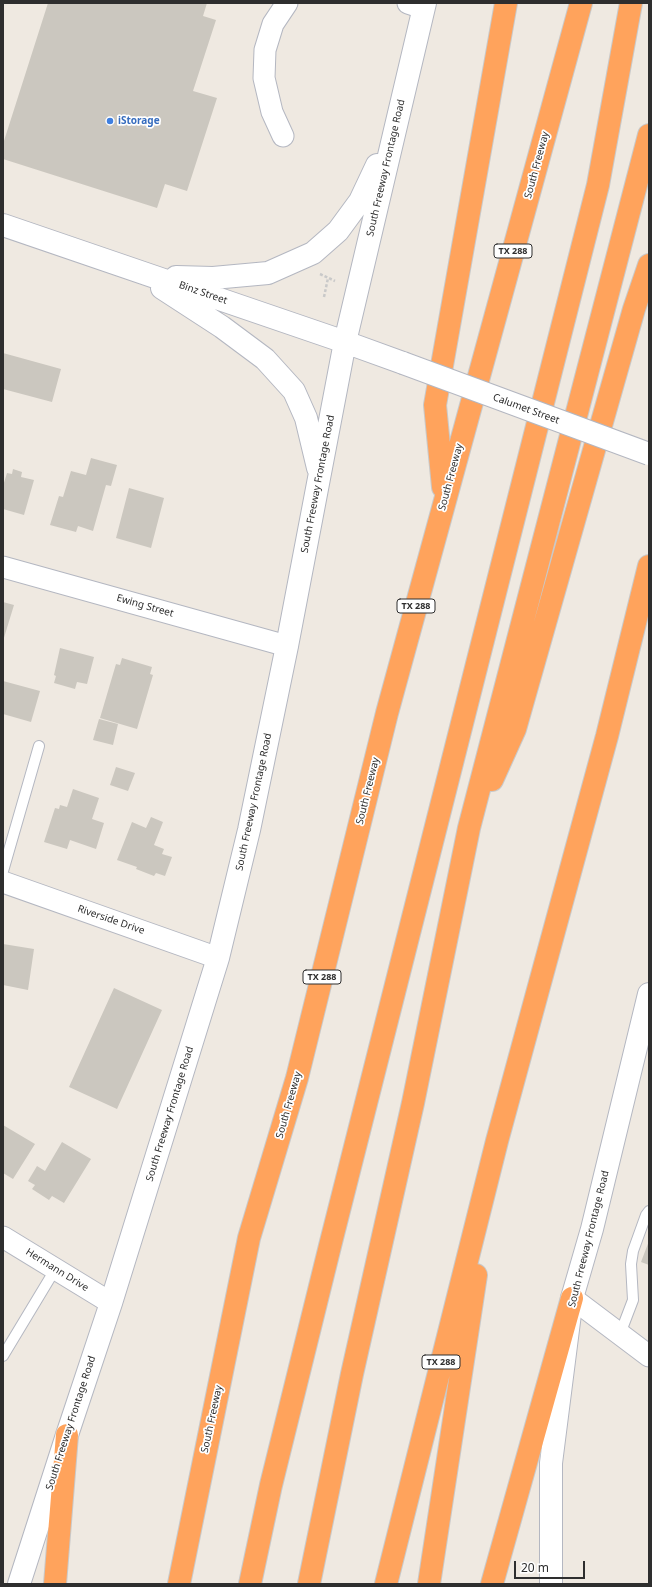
<!DOCTYPE html>
<html>
<head>
<meta charset="utf-8">
<style>
	body { margin:0 }
	#map { position:relative; width:652px; height:1587px; overflow:hidden; background:#efe9e1; font-family:"Noto Sans",sans-serif }
	canvas { display:block }
	.frame { position:absolute; inset:0; border:4px solid #2e2e2e; pointer-events:none }
	.scale { position:absolute; left:514px; top:1561px; width:71px; height:18px; box-sizing:border-box; border:2px solid #2e2e2e; border-top:0; padding-left:5px; font-size:12px; line-height:14px; white-space:nowrap; color:#2e2e2e; -webkit-text-stroke:3px #fff; paint-order:stroke }
</style>
</head>
<body>
<div id="map">
<canvas width="652" height="1587"></canvas>
<div class="frame"></div>
<div class="scale">20 m</div>
</div>
<script>
const ctx = document.querySelector('canvas').getContext('2d');
ctx.lineJoin = 'round';
function paint(path, color) {
  ctx.fillStyle = color;
  ctx.fill(path, 'evenodd');
}
function strokePath(path, color, width, dash) {
  ctx.strokeStyle = color;
  ctx.lineWidth = width;
  ctx.lineCap = dash ? 'butt' : 'round';
  ctx.setLineDash(dash || []);
  ctx.stroke(path);
}
function label(font, color, halo, rows, align = 'center') {
  ctx.font = font + ' "Noto Sans",sans-serif';
  ctx.lineWidth = 3.5;
  ctx.setLineDash([]);
  ctx.textBaseline = 'middle';
  ctx.strokeStyle = halo;
  ctx.fillStyle = color;
  for (const [text, x, y, turn = 0] of rows) {
    ctx.save();
    ctx.translate(x, y);
    ctx.rotate((+turn || 0) * Math.PI / 180);
    ctx.textAlign = isNaN(turn) ? turn : align;
    if (halo) ctx.strokeText(text, 0, 0);
    ctx.fillText(text, 0, 0);
    ctx.restore();
  }
}
paint(new Path2D(`
	M48,3H207L203,16L216,20L193,91L217,98L187,191L165,184L157,208L3,159V144Z
	M3,353L61,369L52,402L3,389Z
	M91,458L117,465L111,486L106,485L93,531L78,526L76,532L50,525L59,496L63,497L71,471L86,475Z
	M13,469L22,472L21,477L34,480L24,515L3,509V486L7,473L12,474Z
	M129,488L164,498L151,548L116,538Z
	M3,602L14,605L3,641Z
	M60,648L94,657L87,684L77,682L75,689L54,683L56,676L54,675Z
	M122,658L152,667L150,674L153,675L137,729L100,718L116,664L120,665Z
	M3,681L40,691L31,722L3,714Z
	M99,719L118,724L113,745L93,740Z
	M116,767L135,773L128,791L110,785Z
	M73,789L99,798L92,819L104,823L96,849L70,840L67,849L44,842L55,808L59,809L60,805L67,807Z
	M151,817L163,822L154,845L164,849L162,854L172,857L165,876L156,873L154,876L136,869L137,867L117,860L132,822L146,828Z
	M3,944L34,949L28,990L3,985Z
	M114,988L162,1010L117,1109L69,1087Z
	M3,1125L35,1144L13,1179L3,1173Z
	M62,1142L91,1159L64,1203L52,1196L49,1200L32,1189L35,1185L28,1181L37,1166L45,1171Z
	M649,1241V1265L641,1262Z`), '#cbc7bf');
const lane = new Path2D(`
	M3,871L39,746
	M620,1334L633,1300L631,1264L633,1251L646,1215L649,1211
	M3,1356L56,1268`);
const street = new Path2D(`
	M408,3L423,8
	M283,136L272,112L264,78L265,50L273,24L287,3
	M3,567L287,646
	M3,882L218,958
	M3,1237L111,1303
	M572,1298L649,1356`);
const secondary = new Path2D(`
	M3,225L345,342L403,363
	M176,277L213,278L268,273L313,253L338,231L360,201L377,165
	M162,288L222,327L265,359L294,391L306,418L318,468
	M19,1584L67,1435L111,1303L218,958L249,830L287,646L345,342L425,3
	M551,1584V1463L572,1298L592,1229L649,994`);
const highway = new Path2D(`
	M443,487L435,405L506,3
	M492,780L515,729L634,309L649,265
	M55,1584L67,1435
	M179,1584L249,1238L297,1078L387,713L581,3
	M250,1584L271,1485L331,1242L598,185L631,3
	M309,1584L352,1374L413,1103L469,828L649,135
	M386,1584L497,1141L607,736L649,566
	M429,1584L476,1275
	M492,1584L572,1298`);
strokePath(lane, '#b4b7c1', 12);
strokePath(street, '#b4b7c1', 23);
strokePath(secondary, '#b4b7c1', 24);
strokePath(highway, '#c9c9c9', 24);
strokePath(new Path2D(`
	M320,274L335,281
	M324,297L328,278`), '#c9c9c9', 2.5, [3, 2]);
strokePath(lane, '#fff', 10);
strokePath(street, '#fff', 21);
strokePath(secondary, '#fff', 22);
strokePath(highway, '#ffa35c', 22);
const secondaryBridge = new Path2D(`
	M403,363L649,454`);
strokePath(secondaryBridge, '#b4b7c1', 24, []);
strokePath(secondaryBridge, '#fff', 22);
for (const [x, y, r, color] of [
	[110,121,4,"#3f7fe0"]
]) {
  const dot = new Path2D();
  dot.arc(x, y, r, 0, 2 * Math.PI);
  ctx.fillStyle = color;
  ctx.fill(dot);
  strokePath(dot, '#fff', 1.5);
}
for (const [x, y, w] of [
	[513,251,38],
	[416,606,38],
	[322,977,38],
	[441,1362,38]
]) {
  const box = new Path2D();
  box.roundRect(x - w / 2, y - 7, w, 14, 3);
  ctx.fillStyle = '#fff';
  ctx.fill(box);
  strokePath(box, '#2e2e2e', 1);
}
label('bold 9px', '#2e2e2e', null, [
	["TX 288",513,251],
	["TX 288",416,606],
	["TX 288",322,977],
	["TX 288",441,1362]
]);
label('bold 10px', '#366cbe', '#fff', [
	["iStorage",118,121]
], 'left');
label('10px', '#2e2e2e', '#fff', [
	["South Freeway",537,165,-75],
	["South Freeway Frontage Road",386,168,-77],
	["Binz Street",203,293,19],
	["Calumet Street",526,409,20],
	["South Freeway",451,477,-75],
	["South Freeway Frontage Road",318,484,-79],
	["Ewing Street",145,606,16],
	["South Freeway",368,791,-76],
	["South Freeway Frontage Road",254,802,-78],
	["Riverside Drive",111,920,19],
	["South Freeway",289,1105,-74],
	["South Freeway Frontage Road",170,1114,-73],
	["South Freeway Frontage Road",589,1239,-76],
	["Hermann Drive",57,1270,32],
	["South Freeway",212,1419,-78],
	["South Freeway Frontage Road",71,1423,-72]
]);
</script>
</body>
</html>
